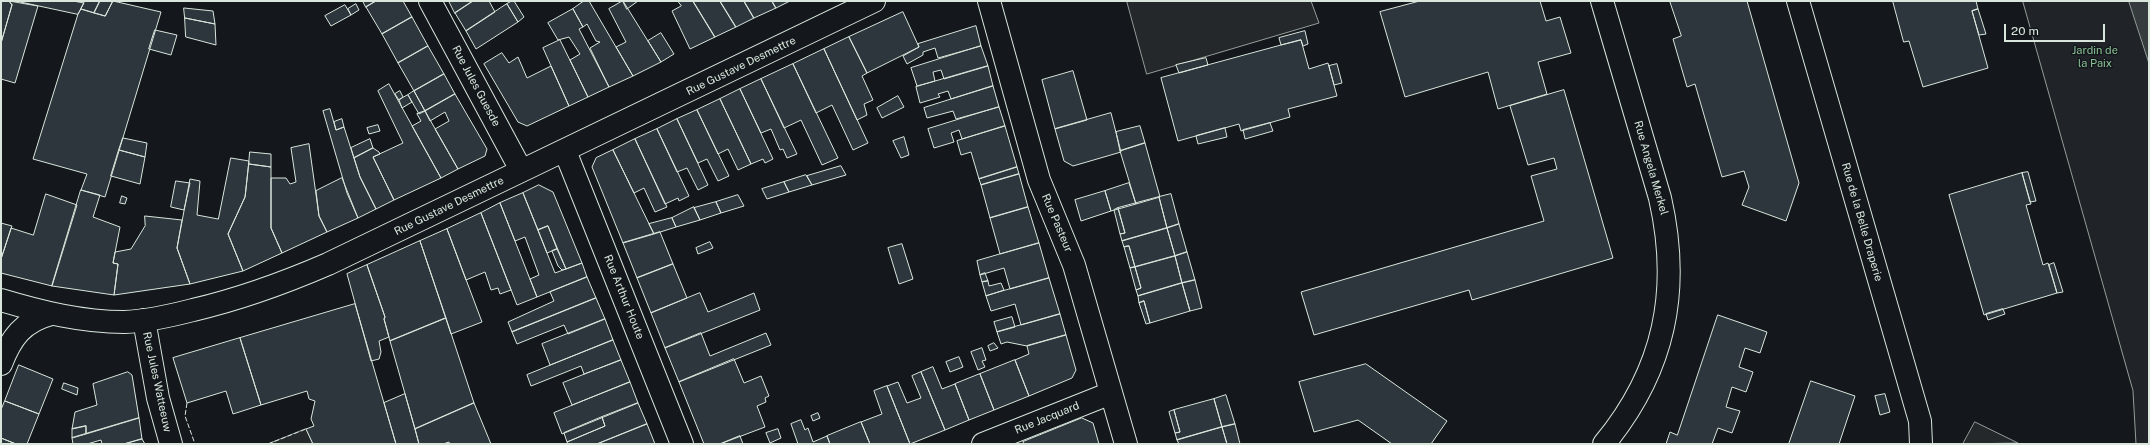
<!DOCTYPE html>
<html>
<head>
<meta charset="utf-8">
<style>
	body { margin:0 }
	#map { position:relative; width:2150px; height:445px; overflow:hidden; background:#14181c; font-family:"Public Sans",sans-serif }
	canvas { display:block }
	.frame { position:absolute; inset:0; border:2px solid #d8e6dc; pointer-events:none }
	.scale { position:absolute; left:2004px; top:24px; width:101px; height:18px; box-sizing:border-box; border:2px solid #d8e6dc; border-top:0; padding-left:5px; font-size:12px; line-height:14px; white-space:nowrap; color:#d8e6dc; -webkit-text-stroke:3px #14181c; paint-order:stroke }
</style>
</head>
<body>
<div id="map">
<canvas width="2150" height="445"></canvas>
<div class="frame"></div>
<div class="scale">20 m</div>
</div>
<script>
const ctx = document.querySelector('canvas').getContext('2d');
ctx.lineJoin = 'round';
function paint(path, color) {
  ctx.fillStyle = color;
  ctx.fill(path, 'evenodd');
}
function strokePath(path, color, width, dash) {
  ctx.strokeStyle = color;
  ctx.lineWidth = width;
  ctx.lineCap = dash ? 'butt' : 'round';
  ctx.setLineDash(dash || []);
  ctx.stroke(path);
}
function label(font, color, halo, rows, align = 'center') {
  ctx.font = font + ' "Public Sans",sans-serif';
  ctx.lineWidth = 3;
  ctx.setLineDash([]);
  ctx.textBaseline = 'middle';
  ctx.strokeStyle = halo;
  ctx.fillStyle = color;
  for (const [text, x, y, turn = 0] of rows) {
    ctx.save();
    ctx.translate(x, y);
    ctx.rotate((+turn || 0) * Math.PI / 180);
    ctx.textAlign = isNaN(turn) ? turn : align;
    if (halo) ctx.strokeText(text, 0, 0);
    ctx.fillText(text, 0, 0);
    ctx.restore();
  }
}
const green = new Path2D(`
	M2023,1H2149V444H2136L2133,391Z`);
paint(green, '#202428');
strokePath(green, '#939e99', 1);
const parking = new Path2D(`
	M1127,1H1311L1319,23L1147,74Z
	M1975,422L2018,443L1963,444Z
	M306,429L313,444H268Z`);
paint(parking, '#24282b');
strokePath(parking, '#939e99', 1);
const water = new Path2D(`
	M2129,1H2149V63Z`);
paint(water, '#363b3e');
strokePath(water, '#939e99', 1);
const building = new Path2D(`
	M1,1H9L12,5L1,43Z
	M9,1L38,6L15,83L1,79V43L12,5Z
	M16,1H73L84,3L78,14Z
	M85,1H100L94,13L81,9Z
	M100,1H113L105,16L94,13Z
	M113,1L161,12L105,197L81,190L87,174L33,159L78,14L81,9L105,16Z
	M363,1H376L366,7Z
	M376,1H403L412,17L382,34L366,7Z
	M449,1H473L455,13Z
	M473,1H489L495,12L466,31L455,13Z
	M512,1H514L524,17L518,22L507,4Z
	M584,1H589L633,76L609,87L590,48L600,42L596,41L587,24L583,27L573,9Z
	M623,1H638L627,9Z
	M623,1L661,62L633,76L616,47L626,42L609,9Z
	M678,1H693L715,37L690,49L672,11L681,6Z
	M693,1H720L736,27L715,37Z
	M720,1H744L754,18L736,27Z
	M744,1H772L776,8L754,18Z
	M772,1H790L776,8Z
	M1420,1H1540L1546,21L1560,17L1571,53L1538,62L1547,94L1498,109L1488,72L1405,97L1380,12Z
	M1670,1H1747L1799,183L1786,221L1742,205L1749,187L1744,171L1722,177L1695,84L1687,87L1673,39L1681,36Z
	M1893,1H1976L1978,9L1972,11L1988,68L1923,87L1909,41L1904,42Z
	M356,4L359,10L351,15L348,9Z
	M507,4L518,22L476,49L466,31Z
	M345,5L351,15L331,26L325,16Z
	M184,8L213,11L215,24L185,18Z
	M573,9L583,27L579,29L609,87L588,97L570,60L580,54L569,37L558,40L548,23Z
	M1978,9L1986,34L1979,35L1972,11Z
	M903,12L919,47L867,73L849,37Z
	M412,17L428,46L398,63L382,34Z
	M185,18L215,24L216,45L186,37Z
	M976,26L981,46L938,58L935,48L923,52V55L907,64L903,56L919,47L918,44Z
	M155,30L177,35L171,55L149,49Z
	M1305,31L1308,44L1303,46L1301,40L1281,45L1279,38Z
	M661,33L674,54L661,62L648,41Z
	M849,37L867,73L862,76L873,100L864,104L867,115L857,120L824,49Z
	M560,40L588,97L569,106L543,48Z
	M1301,40L1309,69L1328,63L1337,96L1288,109L1290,117L1241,131L1239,124L1178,141L1161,78Z
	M428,46L444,74L414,91L398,63Z
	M981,46L988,66L944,79L941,70L933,72L935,81L917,86L911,68Z
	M824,49L868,143L853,150L832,105L816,113L793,64Z
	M502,53L509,63L518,57L527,78L551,66L569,106L527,126L518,122L484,64Z
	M1206,58L1208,65L1179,73L1176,65Z
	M793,64L838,158L822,165L801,120L784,128L761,79Z
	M1337,64L1342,83L1334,85L1329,66Z
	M988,66L993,86L951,99L948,91L938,94L940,97L920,103L916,87Z
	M1073,71L1087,120L1055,129L1042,80Z
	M444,74L455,94L425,111L414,91Z
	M761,79L797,154L787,158L783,149L780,150L771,129L761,133L740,89Z
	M389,84L441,178L394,200L373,157L403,143L378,91Z
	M993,86L999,107L956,119L953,111L927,118L924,108Z
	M740,89L773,159L765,163L763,159L751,164L720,99Z
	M1564,90L1613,258L1472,300L1469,290L1314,335L1301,292L1544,221L1531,176L1557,169L1554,158L1528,165L1510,106Z
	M400,91L403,97L399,100L395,94Z
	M414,91L425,111L419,114L408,95Z
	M455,94L487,149L485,156L458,169L435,129L449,121L445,112L430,121L425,111Z
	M408,95L412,102L402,108L399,100Z
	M898,96L904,107L882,118L877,108Z
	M720,99L751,164L738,170L728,149L718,154L697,110Z
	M999,107L1005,126L962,139L959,130L951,133L954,142L934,148L928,129Z
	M330,109L336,130L344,127L360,177L376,209L358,218L347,193L323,111Z
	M697,110L729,176L718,181L707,159L698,163L677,119Z
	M425,111L458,169L441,178L412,126L421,121L417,114Z
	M1111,113L1121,152L1073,166L1064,161L1055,129Z
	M342,119L344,127L336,130L334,122Z
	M677,119L708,185L698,190L687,168L677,172L657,129Z
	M1270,123L1273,131L1245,139L1243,130Z
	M378,125L380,131L369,134L367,128Z
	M1005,126L1017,167L979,179L971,152L961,155L957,141Z
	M1140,126L1145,143L1120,151L1116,132Z
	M1225,128L1227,137L1198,144L1196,136Z
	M657,129L689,196L679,201L678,198L665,204L635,139Z
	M904,137L909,155L901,158L893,141Z
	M123,138L147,143L145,157L119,150Z
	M370,139L373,148L354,158L351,148Z
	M635,139L667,207L655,212L644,188L634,193L613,150Z
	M1145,143L1160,197L1136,204L1120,151Z
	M309,144L319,216L327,232L282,253L271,228V178H286L290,184L296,182L291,148Z
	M373,148L379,152L380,154L373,157L394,200L376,209L360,177L354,158Z
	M119,150L145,157L140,184L111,176Z
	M613,150L654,234L623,243L592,167L596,158Z
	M250,152L271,154V167L249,164Z
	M231,158L249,161L245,197L228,234L243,271L190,284L177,248L190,179L200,181L197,215L218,219Z
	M249,164L271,167V228L282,253L243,271L228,234L245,197Z
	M841,166L846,175L812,185L807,176Z
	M1017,167L1019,174L981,185L979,179Z
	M2028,172L2036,201L2030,202L2022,173Z
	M2022,173L2031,204L2026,205L2043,265L2048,263L2057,293L1984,315L1949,195Z
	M1019,174L1028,207L990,218L981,185Z
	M806,175L812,185L789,192L784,182Z
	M342,178L358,218L327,232L319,216L316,191Z
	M176,181L190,183L184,210L171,207Z
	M784,182L789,192L767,199L762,189Z
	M1129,183L1136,204L1111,211L1105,191Z
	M539,185L553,192L582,263L566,269L548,226L538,230L523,193Z
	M81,190L100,195L93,217L120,227L113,263L118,264L114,295L52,286Z
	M1105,191L1111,211L1081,221L1075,200Z
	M523,193L555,273L582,263L587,277L537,297L530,279L539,275L525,237L515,241L500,203Z
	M46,194L77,205L52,286L1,273V259L11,228L33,235Z
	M1171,194L1179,224L1167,228L1159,197Z
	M738,195L744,206L721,213L716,202Z
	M122,196L127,198L125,204L120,203Z
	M1159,197L1167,228L1122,241L1120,234L1125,233L1118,208Z
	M716,202L721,213L700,220L694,208Z
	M500,203L537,297L517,305L481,213Z
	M694,207L700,220L676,227L672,218Z
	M1028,207L1039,243L1000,254L990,218Z
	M1118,208L1125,233L1120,234L1114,210Z
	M481,213L511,290L500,294L498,288L491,290L485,272L466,280L447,229Z
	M145,216L182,220L177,248L190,284L114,295L118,264L113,263L115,252L131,249L145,226Z
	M672,218L676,227L654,234L649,224Z
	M1,223L12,226L1,259Z
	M1179,224L1187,252L1175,256L1167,228Z
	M548,226L557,249L547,253L538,230Z
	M1167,228L1175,256L1135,267L1129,246L1124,247L1122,241Z
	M447,229L482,322L451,334L420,241Z
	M660,232L673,264L637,278L623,243Z
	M420,241L446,318L390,341L384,319L385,317L367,265Z
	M710,242L713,248L698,254L696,248Z
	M1039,243L1049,278L1010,289L1004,268L980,275L977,261Z
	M902,244L913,279L899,284L888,248Z
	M1129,246L1135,267L1130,268L1124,247Z
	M557,249L566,269L562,270L558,266L552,251Z
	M1187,252L1195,280L1182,283L1175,256Z
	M1175,256L1182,283L1138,296L1136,290L1141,288L1135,267Z
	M2054,263L2063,292L2057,293L2049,265Z
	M673,264L687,298L651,313L637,278Z
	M367,265L385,317L384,319L389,337L379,341L381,352L379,359L371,361L347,274Z
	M1135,267L1141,288L1136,290L1130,268Z
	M985,273L988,281L982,282L980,275Z
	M587,277L596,298L512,332L508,322L554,301L550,292Z
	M1049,278L1060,314L1021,325L1015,304L991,311L986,296Z
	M1195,280L1202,308L1190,311L1182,283Z
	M988,281L989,286L1001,283L1004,290L986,296L982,282Z
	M1182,283L1190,311L1150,323L1144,301L1139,303L1138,296Z
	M700,293L708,312L754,293L760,310L665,348L651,313Z
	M596,298L605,319L568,334L564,325L517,344L512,332Z
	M1144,301L1150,323L1146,324L1139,303Z
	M355,304L396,444H313L306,429L314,426L311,419L315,401L309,399L307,391L261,405L240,338Z
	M2003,309L2005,314L1988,320L1986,314Z
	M1060,314L1066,335L1027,346L1007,342L1001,344L997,332Z
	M1718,315L1767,332L1760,353L1745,348L1739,367L1753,372L1746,392L1732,387L1726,407L1740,411L1732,433L1718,428L1712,444H1666L1670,432L1677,435Z
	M1012,317L1015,327L997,332L994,322Z
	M446,318L474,403L415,429L390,341Z
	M605,319L613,340L550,365L542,344Z
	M701,333L710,356L766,333L771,345L679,382L665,348Z
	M1066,335L1076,370L1072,378L1029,396L1015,360L1029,354L1027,346Z
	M240,338L261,405L233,414L226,391L187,403L173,358Z
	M613,340L621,360L584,374L581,366L531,386L527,375Z
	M994,343L998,348L990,351L988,346Z
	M982,348L986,360L982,361L985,367L978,370L971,352Z
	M959,357L963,367L950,372L946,362Z
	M734,359L744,383L761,376L769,396L765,398L766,402L757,406L765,427L720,444H704L679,382Z
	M621,360L630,382L572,405L563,383Z
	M1015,360L1029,396L994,410L980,374Z
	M1366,364L1447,421L1431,444H1392L1358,420L1314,432L1299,382Z
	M19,365L53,379L39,414L5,401Z
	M933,367L942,389L955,384L969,420L945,430L921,372Z
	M128,372L132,375L139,418L86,434V426L72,429L75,412L97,405L93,384Z
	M921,372L945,430L910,444L887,386L898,382L907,403L921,398L912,376Z
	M980,374L994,410L969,420L955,384Z
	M1811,381L1855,396L1839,444H1789Z
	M630,382L638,403L562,434L554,413Z
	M64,383L78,388L77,395L62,389Z
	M887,386L910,444H870L861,422L882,414L874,391Z
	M405,394L415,429L419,444H396L384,403Z
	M1885,394L1890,412L1880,415L1875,396Z
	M1226,395L1235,424L1222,427L1214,399Z
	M1214,399L1222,427L1177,440L1175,433L1180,432L1174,410Z
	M5,401L39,414L27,444H16L1,438V410Z
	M474,403L491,444H450L449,442L443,444H419L415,429Z
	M638,403L647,424L597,444H568L567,442L605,426L602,417Z
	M1174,410L1180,432L1175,433L1169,412Z
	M818,413L820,418L813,421L811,416Z
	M602,417L605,426L567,442L564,433Z
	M139,418L142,439L124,444H102L101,440L87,444H73L72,438Z
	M1082,418L1093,423L1099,444H1024L1023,442Z
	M801,420L805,430L808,428L813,442L827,436L830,444H798L791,424Z
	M861,422L870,444H830L827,436Z
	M647,424L655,444H597Z
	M1235,424L1240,444H1227L1222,427Z
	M86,426V434L72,438V429Z
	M1222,427L1227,444H1179L1177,440Z
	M778,429L781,438L770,443L766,433Z
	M740,436L743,444H720Z
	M1,438L16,444H1Z
	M142,439L145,444H124Z`);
paint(building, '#2c363c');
strokePath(building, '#d8e6dc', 1);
const street = new Path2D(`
	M430,1L521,170
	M989,1L1039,180L1074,265L1126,444
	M1602,1L1660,198C1681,290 1665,370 1604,444
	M1798,1L1920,421L1921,444
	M565,151L682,444
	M144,320L158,398L171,444
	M1,364C11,338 23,321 51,314
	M983,444L1111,393`);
const secondary = new Path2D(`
	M1,300C41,312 82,322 124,322C147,321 170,316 193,310C240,299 284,283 328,264L874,1`);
strokePath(street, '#d8e6dc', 24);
strokePath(secondary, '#d8e6dc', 24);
strokePath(street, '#14181c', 22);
strokePath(secondary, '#14181c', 22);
strokePath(new Path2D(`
	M187,403L185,416L195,444
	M268,444L306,429`), '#d8e6dc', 1, [5, 2]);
label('11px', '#8ac095', '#14181c', [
	["Jardin de",2095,51],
	["la Paix",2095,64]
]);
label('11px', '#d8e6dc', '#14181c', [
	["Rue Gustave Desmettre",741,66,-26],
	["Rue Jules Guesde",476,86,62],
	["Rue Angela Merkel",1651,168,74],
	["Rue Gustave Desmettre",449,206,-26],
	["Rue de la Belle Draperie",1862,222,74],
	["Rue Pasteur",1057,223,67],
	["Rue Arthur Houte",624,297,68],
	["Rue Jules Watteeuw",157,382,78],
	["Rue Jacquard",1047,418,-22]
]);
</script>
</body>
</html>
